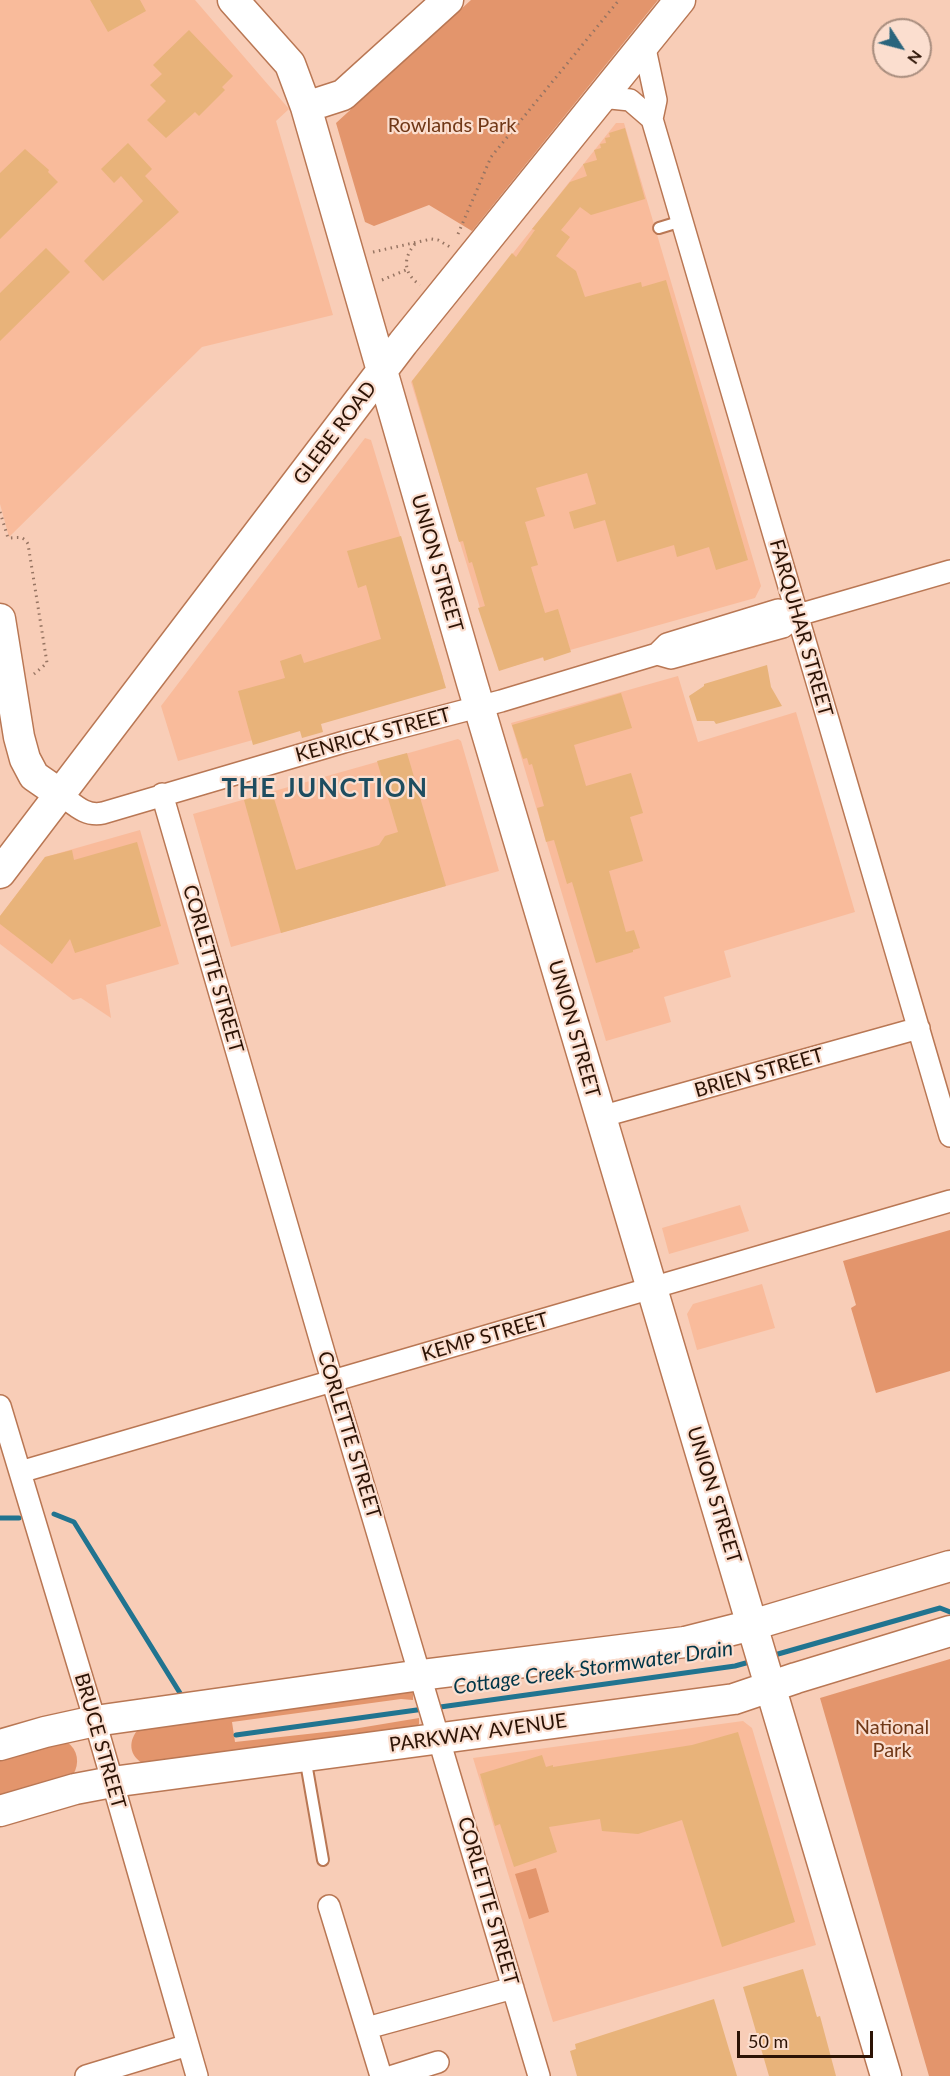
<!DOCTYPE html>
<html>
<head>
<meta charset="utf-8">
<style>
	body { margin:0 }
	#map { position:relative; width:950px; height:2076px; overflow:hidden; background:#f8cdb7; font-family:Lato,sans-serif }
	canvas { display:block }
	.north { position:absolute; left:872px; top:18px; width:60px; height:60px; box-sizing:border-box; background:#fbdecf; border:2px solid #a88d7e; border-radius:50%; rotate:126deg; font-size:16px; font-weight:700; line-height:24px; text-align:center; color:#2c1305 }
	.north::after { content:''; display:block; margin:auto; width:21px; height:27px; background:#2a657d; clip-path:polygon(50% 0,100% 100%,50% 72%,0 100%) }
	.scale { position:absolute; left:737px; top:2031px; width:136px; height:27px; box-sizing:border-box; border:3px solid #2c1305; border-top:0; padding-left:8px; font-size:18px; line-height:21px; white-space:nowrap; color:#2c1305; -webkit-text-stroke:4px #fbdecf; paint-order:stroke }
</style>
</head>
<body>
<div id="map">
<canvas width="950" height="2076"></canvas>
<div class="north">N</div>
<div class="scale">50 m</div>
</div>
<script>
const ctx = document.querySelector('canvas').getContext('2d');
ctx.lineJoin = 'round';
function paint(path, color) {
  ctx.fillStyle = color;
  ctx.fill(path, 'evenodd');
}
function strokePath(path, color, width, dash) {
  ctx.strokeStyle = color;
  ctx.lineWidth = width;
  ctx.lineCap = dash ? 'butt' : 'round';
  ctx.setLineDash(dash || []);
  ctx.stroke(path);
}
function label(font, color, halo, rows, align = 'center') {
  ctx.font = font + ' Lato,sans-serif';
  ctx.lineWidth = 4.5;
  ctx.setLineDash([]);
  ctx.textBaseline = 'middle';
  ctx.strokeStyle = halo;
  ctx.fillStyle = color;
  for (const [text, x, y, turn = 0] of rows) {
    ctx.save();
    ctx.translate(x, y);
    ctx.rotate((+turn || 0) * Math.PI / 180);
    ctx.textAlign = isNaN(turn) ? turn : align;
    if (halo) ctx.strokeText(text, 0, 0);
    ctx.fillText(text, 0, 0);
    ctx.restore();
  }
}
paint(new Path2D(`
	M0,0H195L289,109L276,121L333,315L202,347L9,537L0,504Z
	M616,123H624L761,586L755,598L499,670L411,382Z
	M365,438L371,440L443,677L438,688L178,761L161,706Z
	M678,676L698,742L796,712L855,912L724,951L731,977L664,997L671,1022L606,1041L511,723Z
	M458,739L461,741L499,871L231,947L193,814Z
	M140,830L179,964L106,985L111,1018L81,998L73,1000L0,944V916L45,857Z
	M740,1205L749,1231L669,1254L662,1228Z
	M762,1284L775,1328L697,1350L687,1314L693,1304Z
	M743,1721L752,1728L816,1945L553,2022L473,1758Z`), '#f9bb9b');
paint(new Path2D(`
	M471,0H658L472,231L429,205L374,226L365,222L336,123Z
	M950,1230V1371L876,1393L851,1308L856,1305L843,1261Z
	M950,1659V2076H929L820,1698Z
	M408,1688L413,1693V1700L401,1699L232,1722L235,1742L353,1729L419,1718V1724L414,1730L142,1763C127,1753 129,1738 141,1726Z
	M67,1742C78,1750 80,1763 73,1775L0,1799V1756Z
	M536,1868L549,1912L529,1919L515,1874Z`), '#e3956c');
strokePath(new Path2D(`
	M54,1514L74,1522L180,1693
	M0,1518H19
	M771,1656L940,1608L950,1612
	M433,1708L735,1666L753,1661
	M236,1735L424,1709`), '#217490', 5);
paint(new Path2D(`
	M90,0H140L146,11L108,32Z
	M189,30L233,76L222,87L225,90L199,116L195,112L166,138L147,120L166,101L150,85L162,74L153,65Z
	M625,128L645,199L591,215L580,207L561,230L570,237L556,256L576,271L585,297L641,282L642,287L666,280L748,560L716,570L709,547L677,557L674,545L617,562L605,520L574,529L569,512L596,504L587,473L536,488L545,516L525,522L538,565L531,567L545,613L558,609L571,652L544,661L543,657L499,671L478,608L485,606L472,562L469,563L463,541L459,542L412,381L512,253L516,257L535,230L532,229L570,182L587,176L583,164L597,160L594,150L601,148L600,144L606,143L605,138L610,137L609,133Z
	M128,143L152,169L145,176L179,212L103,281L84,261L143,201L121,176L114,183L101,169Z
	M25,149L49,170L48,172L58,182L0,239V173Z
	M46,248L70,272L0,341V293Z
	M401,536L446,688L321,724L323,732L302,738L300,731L253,745L238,691L285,678L280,661L301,654L304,663L381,639L366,585L358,588L347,551Z
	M767,665L771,687L782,706L716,724L714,721H697L689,696L704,686V684Z
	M621,693L632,728L574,745L586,786L631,773L643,813L630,817L643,861L609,871L626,932L634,930L640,948L633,950V952L596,963L572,882L567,884L554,840L546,842L537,808L544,806L532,764L529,765L527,758L523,759L512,725Z
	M407,753L446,886L281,933L244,800L272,792L296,870L379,845L385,836L398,832L377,761Z
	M137,842L161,926L75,953L70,939L52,964L0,924V916L45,857L72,850L74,860Z
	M738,1732L795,1922L722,1947L682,1820L638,1834L602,1831L600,1819L549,1827L557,1852L514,1867L500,1824L495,1826L480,1774L542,1755L546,1767L553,1765V1767L692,1745Z
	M803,1969L817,2017L820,2016L836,2076H769L743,1987Z
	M714,1999L737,2076H577L570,2051L576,2049L575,2044Z`), '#e8b37a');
const lane = new Path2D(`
	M659,228L682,221
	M305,1757L323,1860`);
const street = new Path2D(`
	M644,44L656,100L652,119
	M601,97L630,100L652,119L950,1136
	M657,654L671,658L783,627L798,615L950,571
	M60,794C74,804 85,817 103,813L344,742L501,701L657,654L667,644L778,610L798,615
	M162,794L327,1363L539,2076
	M600,1117L919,1028
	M0,1406L95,1721L197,2076
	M20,1472L950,1201
	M329,1906L381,2076
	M367,2028L513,1988
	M86,2076L188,2045
	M393,2076L438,2062`);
const secondary = new Path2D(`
	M233,0L290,64L306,107L472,683L886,2076
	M306,107L343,95L448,0
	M0,619L19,737L25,759L34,776L60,794
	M0,873L403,343L680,0
	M0,1745L45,1732L95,1721L421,1675L685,1642L752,1625L950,1566
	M0,1811L75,1789L112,1782L734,1699L796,1678L950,1631`);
strokePath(lane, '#b97754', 14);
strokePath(street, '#b97754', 24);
strokePath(secondary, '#b97754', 33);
strokePath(new Path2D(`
	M458,234L491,157L619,0
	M415,244C402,259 404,274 420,285
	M373,252L431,239L438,240L450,247
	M382,280L406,270
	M0,512L8,538C17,538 23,535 28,544L47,663L34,674`), '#977563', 3, [1.5, 4.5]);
strokePath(lane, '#fff', 10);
strokePath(street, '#fff', 21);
strokePath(secondary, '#fff', 30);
label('20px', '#703817', '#fbdecf', [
	["Rowlands Park",452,126],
	["National",892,1728],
	["Park",892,1751]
]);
label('20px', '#2c1305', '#fbdecf', [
	["GLEBE ROAD",335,433,-53],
	["UNION STREET",437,563,74],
	["FARQUHAR STREET",801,628,74],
	["KENRICK STREET",373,735,-15],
	["CORLETTE STREET",213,969,74],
	["UNION STREET",574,1029,74],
	["BRIEN STREET",759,1073,-16],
	["KEMP STREET",485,1337,-16],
	["CORLETTE STREET",349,1435,73],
	["UNION STREET",714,1495,73],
	["PARKWAY AVENUE",478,1733,-8],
	["BRUCE STREET",100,1741,74],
	["CORLETTE STREET",488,1901,74]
]);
label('italic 21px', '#003648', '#fbdecf', [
	["Cottage Creek Stormwater Drain",593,1668,-8]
]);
ctx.letterSpacing = '1.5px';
label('bold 26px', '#1e4d60', '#fbdecf', [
	["THE JUNCTION",325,789]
]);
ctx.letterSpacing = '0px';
</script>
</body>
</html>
